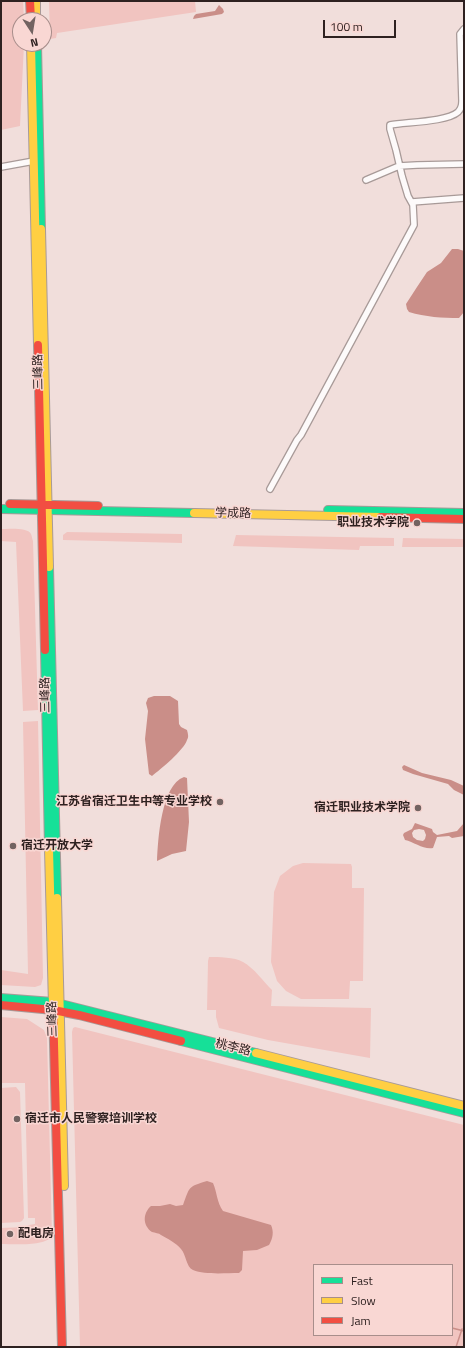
<!DOCTYPE html>
<html>
<head>
<meta charset="utf-8">
<style>
	body { margin:0 }
	#map { position:relative; width:465px; height:1348px; overflow:hidden; background:#f1dedb; font-family:"Titillium Web",sans-serif }
	canvas { display:block }
	.frame { position:absolute; inset:0; border:2px solid #2e2120; pointer-events:none }
	.legend { position:absolute; left:313px; top:1264px; width:140px; height:72px; box-sizing:border-box; background:#f9d7d3; border:1px solid #a88e8b; margin:0; padding:5px 7px; list-style:none; font-size:12px; color:#2e2120 }
	.legend li { display:flex; align-items:center; gap:8px; height:20px }
	.legend b { width:20px; border:1px solid #a88e8b }
	.north { position:absolute; left:12px; top:12px; width:40px; height:40px; box-sizing:border-box; background:#f9d7d3; border:1px solid #a88e8b; border-radius:50%; rotate:168deg; font-size:11px; font-weight:700; line-height:16px; text-align:center; color:#2e2120 }
	.north::after { content:''; display:block; margin:auto; width:14px; height:18px; background:#726361; clip-path:polygon(50% 0,100% 100%,50% 72%,0 100%) }
	.scale { position:absolute; left:323px; top:20px; width:73px; height:18px; box-sizing:border-box; border:2px solid #2e2120; border-top:0; padding-left:5px; font-size:12px; line-height:14px; white-space:nowrap; color:#2e2120; -webkit-text-stroke:3px #f9d7d3; paint-order:stroke }
</style>
</head>
<body>
<div id="map">
<canvas width="465" height="1348"></canvas>
<div class="frame"></div>
<ul class="legend">
<li><b style="height:5px;background:#16e098"></b>Fast</li>
<li><b style="height:5px;background:#ffcf43"></b>Slow</li>
<li><b style="height:5px;background:#f24e42"></b>Jam</li>
</ul>
<div class="north">N</div>
<div class="scale">100 m</div>
</div>
<script>
const ctx = document.querySelector('canvas').getContext('2d');
ctx.lineJoin = 'round';
function paint(path, color) {
  ctx.fillStyle = color;
  ctx.fill(path, 'evenodd');
}
function strokePath(path, color, width, dash) {
  ctx.strokeStyle = color;
  ctx.lineWidth = width;
  ctx.lineCap = dash ? 'butt' : 'round';
  ctx.setLineDash(dash || []);
  ctx.stroke(path);
}
function label(font, color, halo, rows, align = 'center') {
  ctx.font = font + ' "Titillium Web","Noto Sans SC",sans-serif';
  ctx.lineWidth = 3;
  ctx.setLineDash([]);
  ctx.textBaseline = 'middle';
  ctx.strokeStyle = halo;
  ctx.fillStyle = color;
  for (const [text, x, y, turn = 0] of rows) {
    ctx.save();
    ctx.translate(x, y);
    ctx.rotate((+turn || 0) * Math.PI / 180);
    ctx.textAlign = isNaN(turn) ? turn : align;
    if (halo) ctx.strokeText(text, 0, 0);
    ctx.fillText(text, 0, 0);
    ctx.restore();
  }
}
paint(new Path2D(`
	M1,1H23L24,20H20V44H24L20,126L1,130Z
	M49,1H195L196,12L57,33L56,38L50,39Z
	M1,529C8,529 28,527 31,534C32,536 32,539 33,541L38,710L23,711L16,542L1,541Z
	M67,532L182,534V543L63,540V535Z
	M236,535L394,538V546H360L359,550L233,546Z
	M403,538L464,539V547H402Z
	M38,721L43,978L41,985L35,987L1,985V970L28,974L23,722Z
	M303,863L351,864L352,867V888H364L363,981H350L349,999H301L286,991L277,981L271,962L274,892L280,876L293,866Z
	M209,957C219,957 234,957 243,962C254,968 263,981 272,990L271,1006L371,1008L370,1058L268,1040L219,1028L216,1017V1010H207L208,961Z
	M1,1017L27,1019L44,1030L47,1038L52,1236C45,1247 13,1244 1,1244V1228L26,1227L29,1225L35,1224V1218H28L25,1083H1Z
	M75,1027L464,1125V1347H80L72,1032L73,1028ZM314,1265H452V1335H314Z
	M16,1087L20,1092L24,1218L22,1221L20,1222L1,1223V1088Z`), '#f1c4c0');
paint(new Path2D(`
	M219,5L223,9L224,12L222,14L193,19L194,16L196,14L215,11Z
	M452,249H458L464,251V312L459,318C443,318 425,317 409,312L407,309L406,304L417,287L427,272L441,263Z
	M154,696H170L178,701L179,724L181,727L187,730C188,734 189,737 187,740C184,750 161,769 152,776L149,774L145,739L148,711L146,703L148,698Z
	M404,765L422,773L451,780L464,786V795L454,790L448,784L413,774L403,770L402,767Z
	M184,777L187,778L189,822L186,851L172,854L157,861C158,840 161,785 184,777Z
	M415,823L432,829L433,832L437,835L457,831L464,823V836L452,838L449,836L437,837L433,848C424,850 414,842 405,840L403,835L404,833L412,829ZM419,829L424,830L426,835L425,839L423,841L417,840L413,837L412,833L414,830Z
	M207,1181L213,1183C217,1192 217,1203 223,1211L271,1225C274,1232 273,1238 269,1245L257,1250L243,1251L242,1270L239,1273C225,1273 205,1275 193,1270C186,1267 186,1254 181,1249C176,1243 168,1239 161,1235C159,1233 155,1233 152,1232C142,1225 143,1213 151,1206H160L170,1204L176,1206L183,1205C190,1187 187,1187 207,1181Z`), '#ca8e88');
strokePath(new Path2D(`
	M464,1324V1322
	M452,1328L464,1331
	M456,1347L462,1329`), '#ca8e88', 1.5);
const street = new Path2D(`
	M1,167L34,161
	M366,180L399,166L417,165L464,164
	M412,202L464,198
	M270,489L297,440L301,435L414,225L413,205L408,196L402,176L396,150L390,129V125C406,122 447,122 458,112C461,109 462,106 462,101L460,34L464,29`);
const fast = new Path2D(`
	M37,44L41,229
	M1,509L194,513
	M328,510L464,513
	M49,567L57,898
	M45,650L49,849
	M1,998L53,1002L256,1053
	M181,1041L464,1113`);
const slow = new Path2D(`
	M36,1V20
	M31,44L38,345
	M41,229L49,567
	M194,513L381,517
	M49,849L53,1006
	M57,898L64,1186
	M256,1053L464,1106`);
const jam = new Path2D(`
	M30,1L31,20
	M38,345L45,650
	M10,504L98,506
	M381,517L464,519
	M1,1005L53,1010L79,1015L181,1041
	M53,1006L62,1347`);
strokePath(street, '#a89a98', 8);
strokePath(fast, '#a89a98', 10);
strokePath(slow, '#a89a98', 10);
strokePath(jam, '#a89a98', 10);
strokePath(street, '#fdfafa', 5.5);
strokePath(fast, '#16e098', 8);
strokePath(slow, '#ffcf43', 8);
strokePath(jam, '#f24e42', 8);
for (const [x, y, r, color] of [
	[417,523,4,"#726361"],
	[220,802,4,"#726361"],
	[418,808,4,"#726361"],
	[13,846,4,"#726361"],
	[17,1119,4,"#726361"],
	[10,1234,4,"#726361"]
]) {
  const dot = new Path2D();
  dot.arc(x, y, r, 0, 2 * Math.PI);
  ctx.fillStyle = color;
  ctx.fill(dot);
  strokePath(dot, '#f9d7d3', 1.5);
}
label('12px', '#2e2120', '#f9d7d3', [
	["三峰路",39,372,-91],
	["学成路",233,514,1],
	["三峰路",46,695,-91],
	["三峰路",53,1019,-92],
	["桃李路",233,1048,14]
]);
label('bold 12px', '#2e2120', '#f9d7d3', [
	["职业技术学院",409,523],
	["江苏省宿迁卫生中等专业学校",212,802],
	["宿迁职业技术学院",410,808],
	["宿迁开放大学",21,846,"left"],
	["宿迁市人民警察培训学校",25,1119,"left"],
	["配电房",18,1234,"left"]
], 'right');
</script>
</body>
</html>
